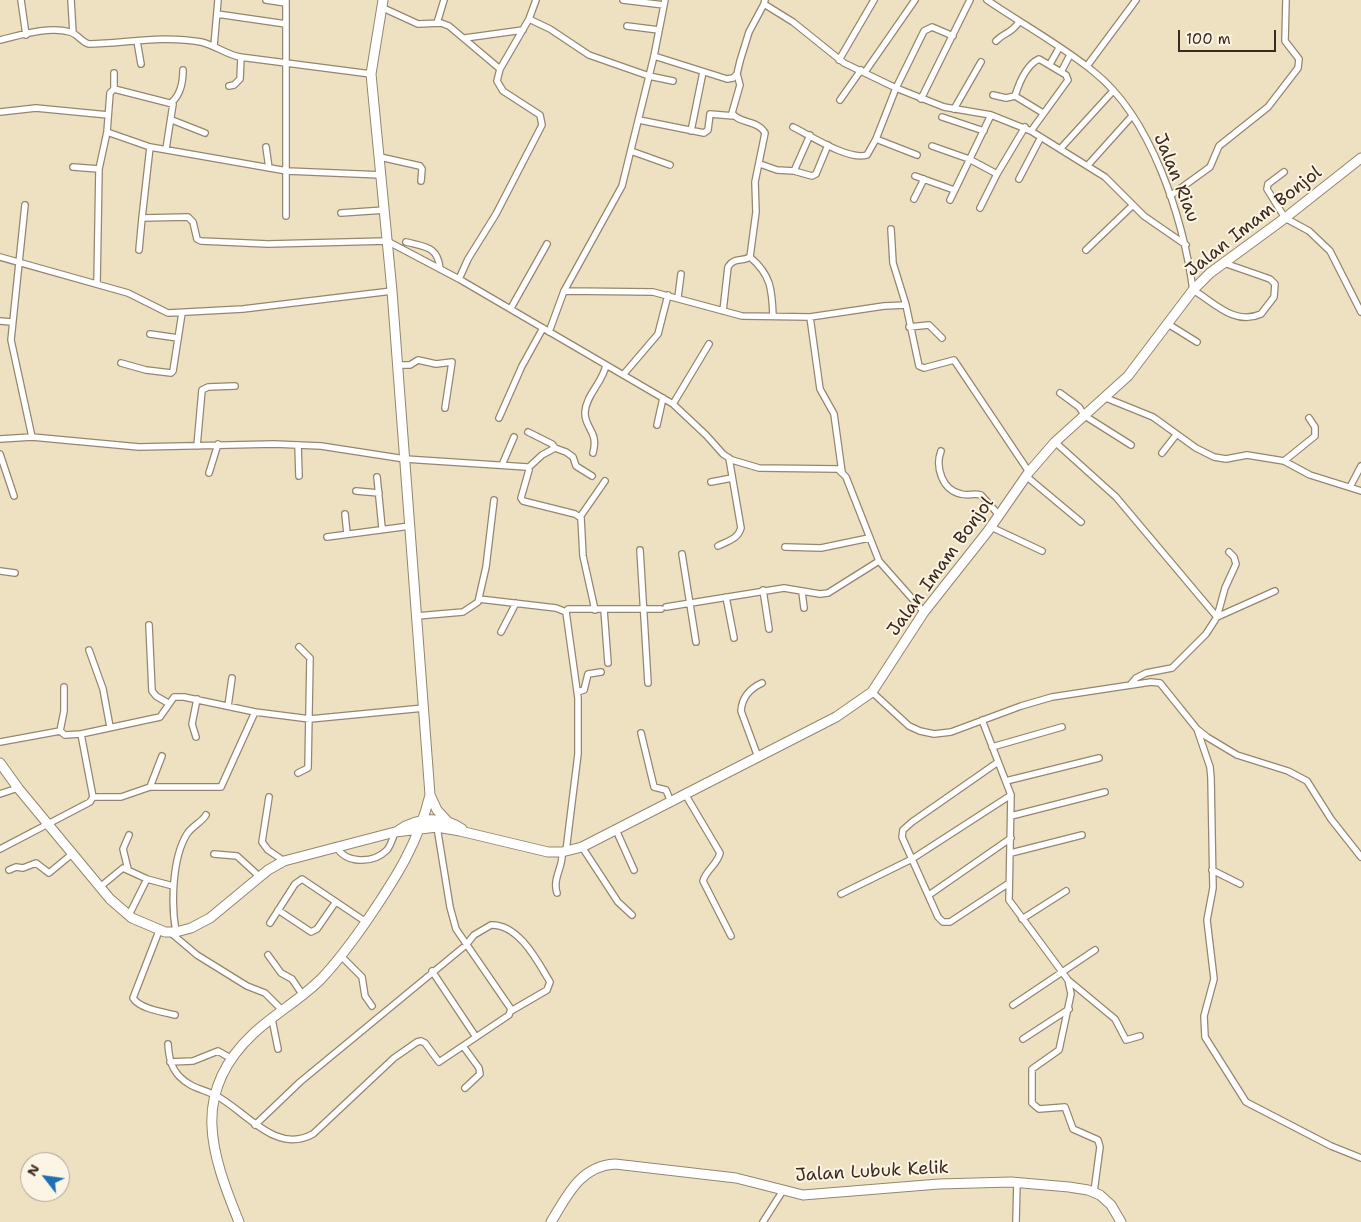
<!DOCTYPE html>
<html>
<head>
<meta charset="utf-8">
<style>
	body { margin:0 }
	#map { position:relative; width:1361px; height:1222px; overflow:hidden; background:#eee1c1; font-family:"Shantell Sans",sans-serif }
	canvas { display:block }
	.north { position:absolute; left:20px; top:1152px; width:50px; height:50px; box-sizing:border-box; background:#fcf5e5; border:1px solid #afa495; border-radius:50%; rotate:300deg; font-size:14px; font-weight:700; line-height:20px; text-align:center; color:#3b2a1e }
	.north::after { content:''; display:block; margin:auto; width:18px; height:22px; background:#1f6fb2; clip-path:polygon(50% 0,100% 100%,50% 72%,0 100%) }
	.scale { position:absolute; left:1178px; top:30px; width:98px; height:22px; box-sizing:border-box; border:2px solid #3b2a1e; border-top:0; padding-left:6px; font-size:15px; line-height:18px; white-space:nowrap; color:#3b2a1e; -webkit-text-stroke:4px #fcf5e5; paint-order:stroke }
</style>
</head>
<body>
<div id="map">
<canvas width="1361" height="1222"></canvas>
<div class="north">N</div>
<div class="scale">100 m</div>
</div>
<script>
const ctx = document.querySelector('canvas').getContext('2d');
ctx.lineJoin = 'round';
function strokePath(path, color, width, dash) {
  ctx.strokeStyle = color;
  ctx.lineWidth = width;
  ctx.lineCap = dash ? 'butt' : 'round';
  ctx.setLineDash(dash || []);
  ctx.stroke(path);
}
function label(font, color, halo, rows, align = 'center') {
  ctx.font = font + ' "Shantell Sans",sans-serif';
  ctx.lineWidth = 4;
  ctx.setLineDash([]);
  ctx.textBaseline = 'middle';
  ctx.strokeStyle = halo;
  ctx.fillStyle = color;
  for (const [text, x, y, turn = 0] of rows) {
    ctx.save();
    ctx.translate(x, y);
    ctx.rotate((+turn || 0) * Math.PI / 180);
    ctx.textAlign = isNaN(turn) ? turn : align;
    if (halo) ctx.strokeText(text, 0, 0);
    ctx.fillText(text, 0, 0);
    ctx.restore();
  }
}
const street = new Path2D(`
	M21,0L26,35
	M71,0L73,33
	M266,0L286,3
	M623,0L664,5
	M765,0L764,4L793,22L844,63L896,88L944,107L991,115L1031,131L1105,177L1144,216L1186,245
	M987,0C1022,24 1061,45 1094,72C1152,118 1183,219 1193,290C1214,302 1234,326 1261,314L1274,297L1275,284L1270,279L1224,263
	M381,7L418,24L441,23L449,26L500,69
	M217,14L286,24
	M529,19L550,29L589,55L649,76L673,81
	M437,23L444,0
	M627,26L659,30
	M465,38L523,30
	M0,40C21,35 48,26 70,32C78,34 81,42 89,44C126,43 164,35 201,42C215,45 225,54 240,57L371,74
	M137,41L141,64
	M996,41C1004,32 1010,35 1019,22
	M214,46L218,0
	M654,56L727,79L733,78L737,74
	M839,60L874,0
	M1050,64L1059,48
	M1087,66L1136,0
	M865,72L915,0
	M1061,72L1070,55
	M229,86L234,85L240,79L241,57
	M114,89L173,104L166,149
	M993,95L1006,98L1015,96
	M921,99L970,0
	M840,100L861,70
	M172,102C181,94 183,81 183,70
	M954,109L981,62
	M0,112L36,108L108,115
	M942,117L984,131
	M172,120L205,133
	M639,120L704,133L708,130L710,114L734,116
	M793,127C809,135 849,161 867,155L876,139L896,88L924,31L932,27L953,36
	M691,131L703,72
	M1031,131L1068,80L1066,75L1039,59C1026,65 1019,83 1015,96L1043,113
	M107,132L150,147L287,171L382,175
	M876,139L917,155
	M932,146L969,159L997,174
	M150,147L142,218L188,217L193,222L197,239L201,241L268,244L387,241L459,279L673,404L706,435L723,454L732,460L759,468L838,469L846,477L879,561L924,612
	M266,147L269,168
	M1061,148L1113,91
	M631,151L670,165
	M380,157L420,166L422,169L421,181
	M760,164L777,170L794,171L810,135
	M1088,165L1132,116
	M73,167L99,169
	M794,171L812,176L816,174L828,145
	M1284,172L1268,184L1267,189L1285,218L1309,231L1330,251L1361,312
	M915,176L954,190
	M1019,179L1041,137
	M1170,196L1210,167L1219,146L1268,107L1298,68L1299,59L1285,41L1286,0
	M914,199L924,179
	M950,200L991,115
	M25,205L11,340L32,437
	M980,208L997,174L1025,127
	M341,213L385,210
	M286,216V0
	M891,229L893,263L906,305
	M406,242C425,247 438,246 440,269
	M139,250L142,218
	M1086,250L1133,205
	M0,257L128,293L168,313L243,309L392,291
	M750,257L756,212L755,182L765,133C758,120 739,124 732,113L740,85L737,74L740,61L749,32L764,4
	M750,257C771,275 772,289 773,316
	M459,279L468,259L496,214L542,125L540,115L503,91L497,81L500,69L529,19L536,0
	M97,284L99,169L107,132L110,93L114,89V73
	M564,291L653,292L742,316L810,317L884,306L906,305L919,366L924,368L954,360L1029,472
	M678,297L681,274
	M511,308L547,244
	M723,311L728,267C734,257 742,262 750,257
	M810,317L820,389L834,414L842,472
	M0,321L11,322
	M1168,324L1197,342
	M909,327L929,325L942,338
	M549,332L564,291L622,186L654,56L665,0
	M150,334L178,338
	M121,363L146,370L171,373L173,371L182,313
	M397,365H410L418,360L436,364L452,362L445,408
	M623,375L658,334L668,295
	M1060,393L1079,407L1085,416L1131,445
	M1106,398L1153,417L1196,448L1214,457L1226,459L1247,455L1284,461L1310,475L1361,491
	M673,404L709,344
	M499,418L522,366L543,328
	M657,425L663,398
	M528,432L552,444L555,448
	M0,439L32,437L139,447L274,444L321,446L405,459L527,467L529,470L521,498L523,501L575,514L581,518L583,556L595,610
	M1055,442L1116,497L1217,617L1275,591
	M298,445L299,476
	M197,446L202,390L208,387L235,386
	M941,451C935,467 942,490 961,494C968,496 974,493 981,495L999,515
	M593,453C599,431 584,428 585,412C586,395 603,382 606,365
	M1162,453L1176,435
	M0,454L14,496
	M1284,461L1315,436V427L1309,418
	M502,465L514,437
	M528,468L542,455L555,448L566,452L573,457L576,466L592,476
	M209,473L218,444
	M1026,476L1081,522
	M377,477L382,528
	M711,482L732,478
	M1350,487L1361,466
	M356,491L379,493
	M345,514L347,534
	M580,517L605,481
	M991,527L1042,551
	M327,537L410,526
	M718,546C728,541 738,539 741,528L729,458
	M785,547L821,548L869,538
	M640,550L648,683
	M682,554L696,642
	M0,571L15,573
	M763,590L769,629
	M802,592L804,608
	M726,597L734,638
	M479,599L556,608L566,612
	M666,607L784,588L820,594L828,593L879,561
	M604,610L608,663
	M417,616L463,612L478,602L486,567L494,500
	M149,625L152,691L156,696L168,703
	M501,632L516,603
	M89,650L103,689L110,727
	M1130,685L1136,678L1146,673L1172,668L1206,634L1217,617L1225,588L1236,564L1234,557L1229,552
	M64,687V711L60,731L65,735L81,734
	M577,692L584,690L588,674L601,672
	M872,692L909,726L920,731L934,734L951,732L1021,706L1052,697L1151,682L1160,683L1197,729L1207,737L1237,755L1288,771L1307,781L1331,819L1361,857
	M228,706L232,678
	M982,720L1011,795L1009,900L1068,980L1115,1019L1126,1040L1140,1036
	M1197,729L1210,767L1211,778L1213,888L1207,920L1214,979L1204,1016L1205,1037L1246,1102L1331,1146L1361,1158
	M641,733L654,787L666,790L671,802
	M196,737L192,724L197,699
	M0,742L60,731
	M992,747L1062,727
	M758,757L741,711C742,697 751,688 762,683
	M998,762L912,822L903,830L902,837L938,917L943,922H950L1009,883
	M298,773L308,768L310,658L299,647
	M1006,781L1099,758
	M150,787L162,756
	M0,794L18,788
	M685,794L720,853C717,865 706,870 703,881L731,936
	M93,797H121L150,787H221L255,712
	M269,797L262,842L268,850L284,861
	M1011,816L1105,792
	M616,830L634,870
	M336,846C345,864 373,864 387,850C391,845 393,838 395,832
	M582,847L618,902L632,915
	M0,849L90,802L93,797L81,734L160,717L174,697H184L255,712L310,719L424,708
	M566,851L578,754V698L566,612L568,609H661
	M1011,853L1082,835
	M214,854L237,856L260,877
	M128,869L123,849L129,835
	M9,870L16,867L23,868L36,863L49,873L72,854
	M1212,870L1240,884
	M100,887L123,868L147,879L173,886
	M557,893C552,878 564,866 562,852
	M841,894L912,859L1011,795
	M929,895L1011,838
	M278,910L311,932L317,929L335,903
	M129,915L147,879
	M1022,919L1066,891
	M270,923L295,884L302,879L366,922
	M159,931L133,998C140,1009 163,1012 175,1015
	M176,932C171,905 172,858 187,834C192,826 201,823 206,815
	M171,933L197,955L247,986L265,993L282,1010
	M268,955L281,973L292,979L302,994
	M341,956L362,977L365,996L372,1006
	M432,971L476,1037
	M1068,980L1071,994L1059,1050L1032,1069V1103L1039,1109L1065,1107L1073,1129L1098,1140L1100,1147L1094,1192
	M1013,1005L1095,950
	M272,1019L278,1049
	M1023,1039L1069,1009
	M168,1044C169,1056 170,1066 179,1076C189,1087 202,1089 215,1095C245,1110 275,1155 313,1134L394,1058L417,1042L421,1041L425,1043L439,1062L509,1015L511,1009L456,929L450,907L437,827
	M463,1046L479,1068L480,1074L465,1088
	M170,1062L193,1061L218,1051L232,1059
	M255,1125L300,1082L466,945L474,935L491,925C519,924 538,962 550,982L547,990L511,1011
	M763,1222L782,1192
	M1016,1222L1017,1182`);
const secondary = new Path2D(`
	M0,763L18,788L110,899L132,918L165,932H176L191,928L210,918L268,870L284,861L395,832L437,827L460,831L548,852H562L582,847L836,717L872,692L924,612L988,531L1029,472L1055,442L1128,376L1193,290L1210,273L1285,218L1361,158
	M430,795L437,810L448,822
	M399,830C418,817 444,816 462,829
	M239,1222C211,1153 190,1093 253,1034C274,1014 300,1000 321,979C339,960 355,938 370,916C397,876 418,843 430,795L392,291L371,74L383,0
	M551,1222C567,1196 580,1166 615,1164L736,1178L803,1195L939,1184L1011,1182L1069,1187L1088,1190L1100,1195L1111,1205L1121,1222`);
strokePath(street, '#948670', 8);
strokePath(secondary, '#948670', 11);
strokePath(street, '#fff', 5.5);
strokePath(secondary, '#fff', 9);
label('18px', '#3b2a1e', '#fcf5e5', [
	["Jalan Riau",1176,178,68],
	["Jalan Imam Bonjol",1254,222,-38],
	["Jalan Imam Bonjol",941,567,-54],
	["Jalan Lubuk Kelik",872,1172,-3]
]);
</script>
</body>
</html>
